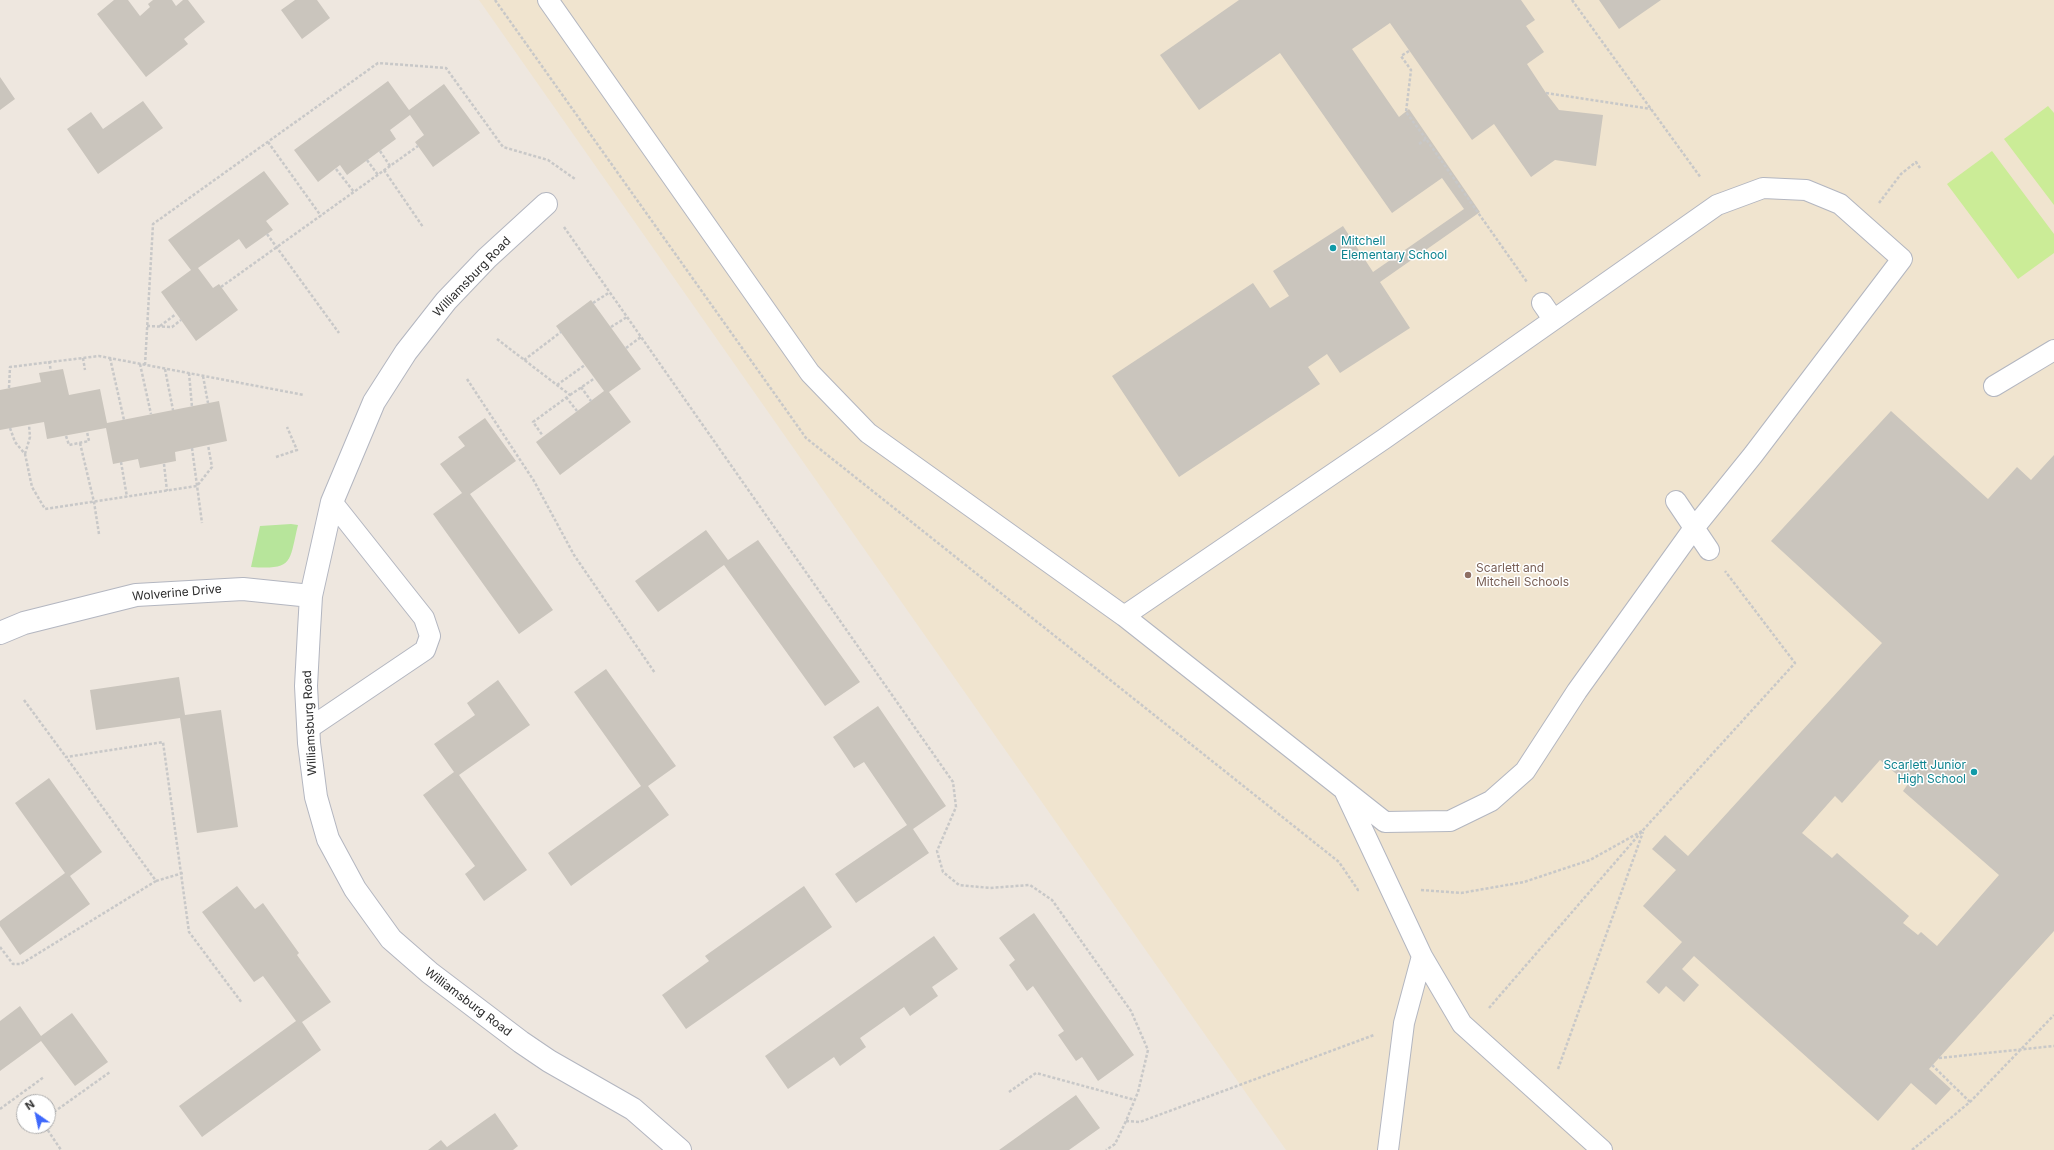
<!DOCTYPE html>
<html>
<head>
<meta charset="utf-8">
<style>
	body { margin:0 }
	#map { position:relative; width:2054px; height:1150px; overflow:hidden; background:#eee7df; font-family:Inter,sans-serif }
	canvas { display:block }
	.north { position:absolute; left:16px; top:1094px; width:40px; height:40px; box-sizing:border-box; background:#fff; border:1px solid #ababab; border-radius:50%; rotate:326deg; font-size:11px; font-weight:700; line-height:16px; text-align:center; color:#2d2d2d }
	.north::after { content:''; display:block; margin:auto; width:14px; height:18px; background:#3e68fc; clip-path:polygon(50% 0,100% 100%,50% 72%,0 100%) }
</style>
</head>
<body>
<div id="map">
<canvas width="2054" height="1150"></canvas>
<div class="north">N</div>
</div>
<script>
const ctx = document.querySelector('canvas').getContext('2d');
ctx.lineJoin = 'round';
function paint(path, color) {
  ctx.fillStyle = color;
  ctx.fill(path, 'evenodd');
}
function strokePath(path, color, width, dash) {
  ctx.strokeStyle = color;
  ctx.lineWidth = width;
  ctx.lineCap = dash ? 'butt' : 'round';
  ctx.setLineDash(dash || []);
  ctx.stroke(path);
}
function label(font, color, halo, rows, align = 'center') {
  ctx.font = font + ' Inter,sans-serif';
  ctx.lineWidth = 3;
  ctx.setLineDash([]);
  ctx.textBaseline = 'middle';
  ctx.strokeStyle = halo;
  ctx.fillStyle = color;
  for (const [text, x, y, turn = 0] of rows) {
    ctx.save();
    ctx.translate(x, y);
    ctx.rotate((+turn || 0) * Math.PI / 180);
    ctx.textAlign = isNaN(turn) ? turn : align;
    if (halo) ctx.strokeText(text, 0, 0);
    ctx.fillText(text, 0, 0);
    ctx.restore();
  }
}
paint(new Path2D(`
	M479,0H2054V1150H1286Z`), '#f0e4cf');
paint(new Path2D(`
	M291,524L298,525C289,562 294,570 251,567L260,526Z`), '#b7e59b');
paint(new Path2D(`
	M2048,106L2054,113V205L2004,139Z
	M1992,151L2054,234V253L2018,279L1947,184Z`), '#cbec97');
paint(new Path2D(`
	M114,0H128L140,16L150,7L148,4L153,0H172L176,6L183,0H188L205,22L184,39L188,44L146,77L97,14Z
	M295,0H317L330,18L302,39L281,10Z
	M1239,0H1521L1535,20L1526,26L1544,52L1527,64L1546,93L1559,110L1603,115L1596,166L1555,160L1531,177L1494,124L1472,140L1390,23L1352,49L1399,117L1409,109L1480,212L1380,282L1410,328L1340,373L1327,354L1308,367L1320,384L1179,477L1112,376L1253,283L1270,308L1289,296L1273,271L1343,226L1373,272L1464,209L1442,178L1392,213L1280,53L1199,110L1160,55Z
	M1599,0H1661L1619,29Z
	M0,77L15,99L0,110Z
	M388,81L409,110L444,84L480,133L433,167L415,142L424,135L410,115L390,130L396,139L347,175L340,165L318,182L294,150Z
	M143,101L163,128L98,174L67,129L91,112L103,129Z
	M264,171L289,204L266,221L273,230L246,249L239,239L198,268L213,288L219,284L238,310L196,341L161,292L191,270L168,240Z
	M591,300L641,369L609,392L631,422L560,475L536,442L604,391L556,326Z
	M63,369L69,395L100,389L107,423L219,401L227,441L175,452L176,461L140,468L138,459L113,464L106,428L47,439L44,422L0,430V390L41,382L39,373Z
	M1891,411L1988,499L2017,467L2031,480L2054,455V931L1929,1069L1951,1089L1936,1105L1911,1083L1878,1121L1694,956L1682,969L1699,985L1684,1002L1666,986L1659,994L1646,982L1682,942L1643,906L1676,870L1652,849L1665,835L1688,856L1882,643L1771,541ZM1880,760L1908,784L1903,791L1999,875L1937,946L1921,932L1918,935L1903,923L1909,916L1837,853L1832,858L1802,833L1835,796L1842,803Z
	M485,418L516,461L470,494L553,610L519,634L433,514L462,493L440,464L465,446L458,437Z
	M706,530L728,560L758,540L860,682L825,706L724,565L658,612L635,581Z
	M606,669L676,766L648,786L669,815L571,886L548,853L641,786L574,692Z
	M179,677L185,715L221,710L238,827L197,833L180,718L96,730L90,690Z
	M498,680L530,725L459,775L527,870L484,901L465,874L475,866L423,795L454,772L434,744L475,715L467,703Z
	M878,706L946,806L913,829L929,853L856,903L835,874L907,825L864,762L854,768L833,737Z
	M49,778L102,852L70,876L90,904L20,955L0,926V921L65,873L15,803Z
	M237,886L255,909L263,903L299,953L297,955L331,1002L302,1022L321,1050L202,1137L179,1106L296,1021L263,976L254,982L202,912Z
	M804,886L832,927L686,1029L662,995L709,961L705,956Z
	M1034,913L1134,1055L1098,1081L1082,1057L1076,1061L1058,1035L1064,1031L1033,986L1027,991L1009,965L1015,960L999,938Z
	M934,936L958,969L932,987L938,996L910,1016L904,1007L860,1038L866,1047L840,1066L834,1057L788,1089L765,1056Z
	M20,1006L41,1036L72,1013L108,1062L75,1086L41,1041L0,1071V1021Z
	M1076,1095L1100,1128L1069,1150H999Z
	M495,1113L518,1146L513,1150H428L441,1140L447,1147Z`), '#cac5bd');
const lane = new Path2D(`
	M548,0L810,373L868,433L1124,616
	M1763,188L1806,190L1840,204L1902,259L1753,455L1694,528L1577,691L1525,771L1491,801L1450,821L1385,822L1124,616L1384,439L1717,205Z
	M1542,303L1553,319
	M1994,386L2054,350
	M1676,501L1709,550
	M308,729L425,650L430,636L424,618L332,502
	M1345,792L1422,956L1462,1024L1602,1150
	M1388,1150L1404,1023L1422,956`);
const street = new Path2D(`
	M546,204L487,258L446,301L406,352L374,402L332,502L311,596L309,630L306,686L309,743L316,797L328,839L355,889L391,939L430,973L521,1042L549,1061L633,1109L680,1150
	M0,633L24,623L136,595L243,589L311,596`);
strokePath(lane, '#b3b6c0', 22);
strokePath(street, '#b3b6c0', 24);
strokePath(new Path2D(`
	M495,0L806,438L1339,862L1358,890H1360
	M1572,0L1701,178
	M1409,51L1401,56L1411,70L1406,112L1426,139
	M1546,93L1651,109
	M268,142L321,216
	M1419,144L1426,139L1527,282
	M380,151L390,166
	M367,160L378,175
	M336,169L354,192
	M384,170L423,227
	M1879,203L1901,174L1916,162L1920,168
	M564,227L953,782L956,807L937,851L943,872L959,885L990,888L1030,885L1052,900L1131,1011L1148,1050L1138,1092L1126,1121L1115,1144L1106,1150
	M267,234L339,333
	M221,287L418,146
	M593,303L610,292
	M147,326L172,327L181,320
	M160,326L176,314
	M611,327L627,317
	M497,339L570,395L533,422L543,436
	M626,348L641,337
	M83,358L85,370
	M110,358L124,420
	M524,360L561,332
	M49,361L51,371
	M140,364L151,414
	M145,365L153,224L378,63L446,68L503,147L548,160L575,179
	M165,369L173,410
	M189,373L192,407
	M203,376L208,403
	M467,379L534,481L574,555L655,673
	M557,385L585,365
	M581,387L591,401
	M9,388L10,367L99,356L304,395
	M570,395L595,378
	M566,397L577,411
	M10,428L15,442L25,454L32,487L45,509L197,486L212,467L208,445
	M66,436L69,445L89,441L87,432
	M80,443L94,502L99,534
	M192,448L202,523
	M25,454L30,437L29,425
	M276,457L297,450L287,427
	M121,462L127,497
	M164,464L167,491
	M24,700L66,757
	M156,881L183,873
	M1421,890L1461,893L1524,882L1590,860L1642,831
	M0,947L13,964H21L156,881L66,757L163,742L189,932L242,1003
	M1489,1008L1644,829L1795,663L1725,571
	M1939,1058L2054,1046
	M1932,1065L1970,1102
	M1558,1069L1643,832
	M1009,1092L1036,1073L1135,1100
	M0,1109L44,1077
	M48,1120L54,1112L110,1072
	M1126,1121L1140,1122L1374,1035
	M45,1126L61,1150
	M1912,1150L1970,1102L2054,1015`), '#c8c8c8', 2.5, [3, 2]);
strokePath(lane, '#fff', 20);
strokePath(street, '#fff', 22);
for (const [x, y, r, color] of [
	[1333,248,4,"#0f9aa8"],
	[1468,575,4,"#8d6e63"],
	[1974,772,4,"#0f9aa8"]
]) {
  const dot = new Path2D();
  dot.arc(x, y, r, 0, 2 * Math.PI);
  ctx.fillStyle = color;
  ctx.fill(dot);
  strokePath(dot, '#fff', 1.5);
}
label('12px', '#0d838f', '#fff', [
	["Mitchell",1341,241],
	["Elementary School",1341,255],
	["Scarlett Junior",1966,765,"right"],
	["High School",1966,779,"right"]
], 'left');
label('12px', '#2d2d2d', '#fff', [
	["Williamsburg Road",472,277,-46],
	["Wolverine Drive",177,593,-5],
	["Williamsburg Road",310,723,-93],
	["Williamsburg Road",468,1002,37]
]);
label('12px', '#785e54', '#fff', [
	["Scarlett and",1476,568],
	["Mitchell Schools",1476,582]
], 'left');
</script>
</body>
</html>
